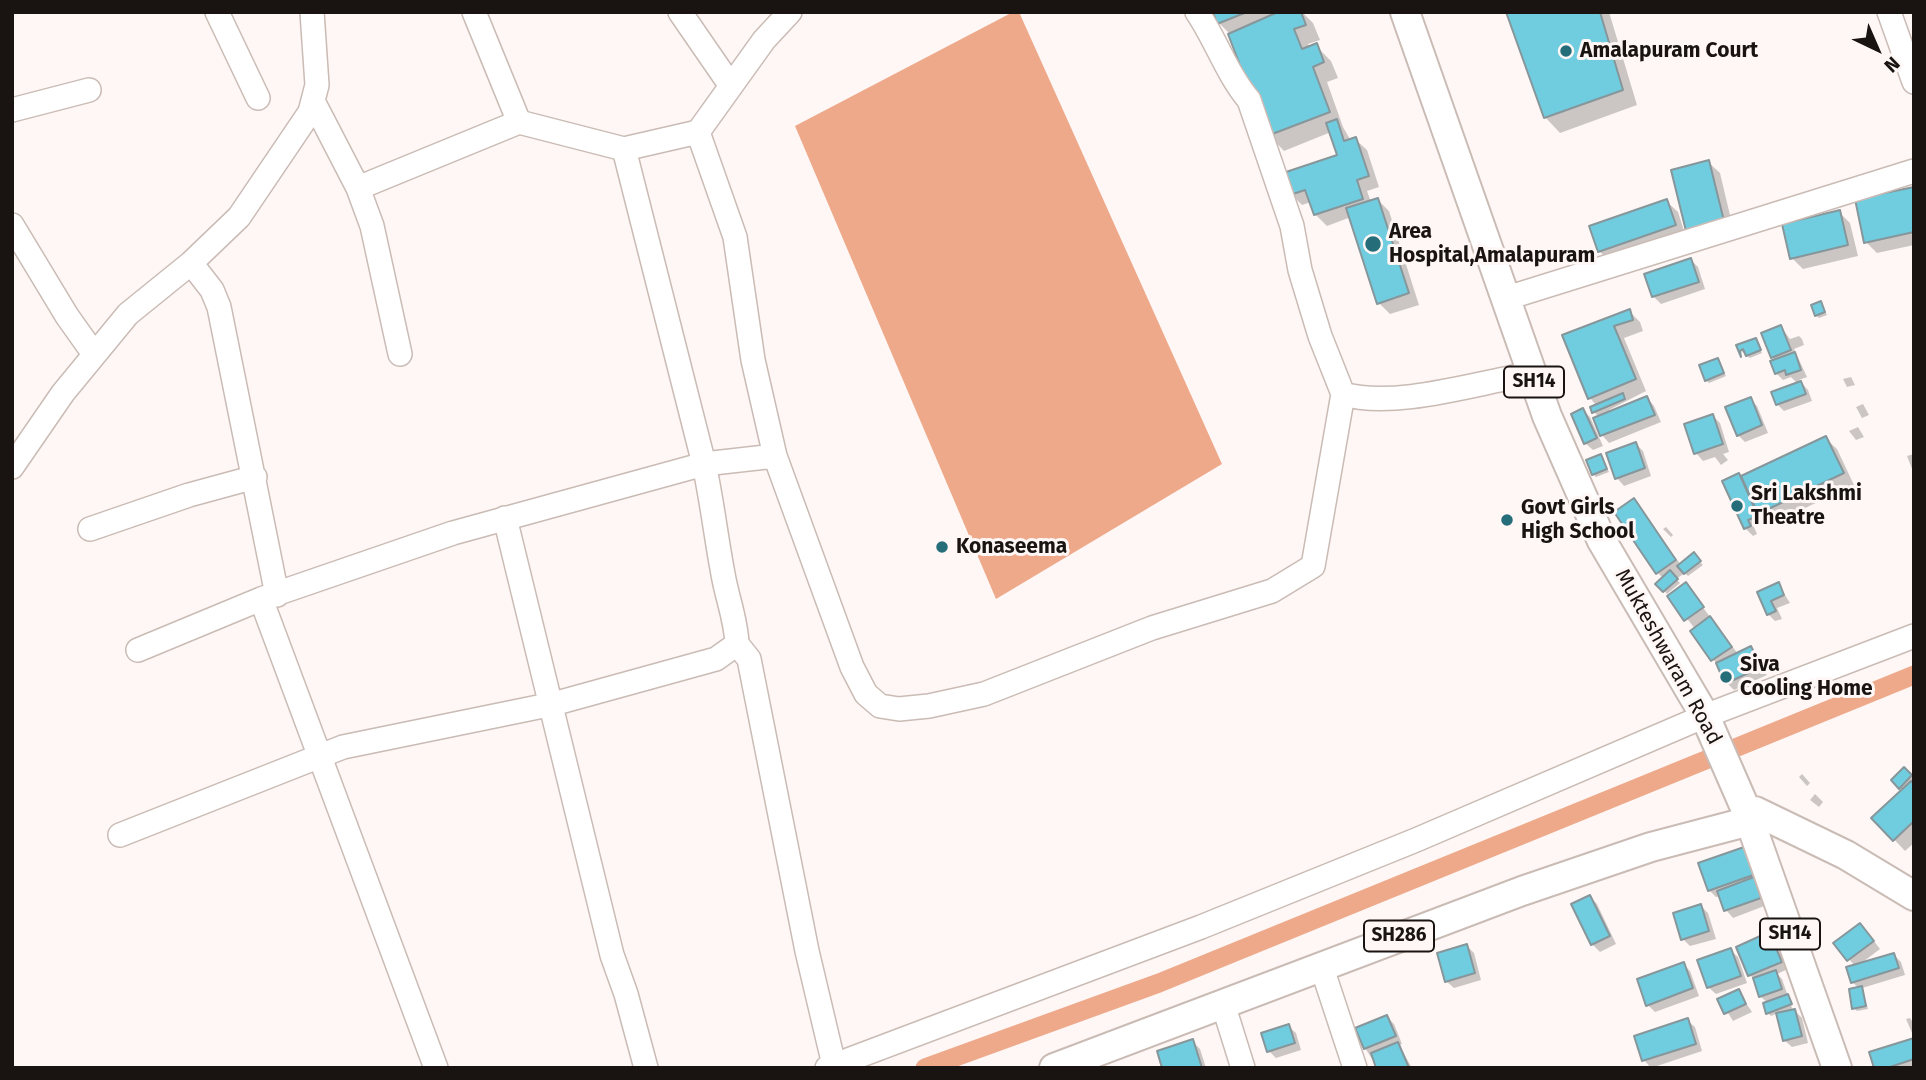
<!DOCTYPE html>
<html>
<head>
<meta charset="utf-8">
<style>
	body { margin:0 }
	#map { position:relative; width:1926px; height:1080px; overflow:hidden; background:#fef7f5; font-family:"Fira Sans",sans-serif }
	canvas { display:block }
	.frame { position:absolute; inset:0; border:14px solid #191412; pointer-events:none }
	.north { position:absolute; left:1842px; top:14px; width:70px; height:70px; -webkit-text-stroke:5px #fef7f5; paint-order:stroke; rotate:136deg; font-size:19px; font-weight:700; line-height:28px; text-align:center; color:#191412 }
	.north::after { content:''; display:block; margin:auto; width:24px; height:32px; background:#191412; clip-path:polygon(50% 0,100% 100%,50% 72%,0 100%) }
</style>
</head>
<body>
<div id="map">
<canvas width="1926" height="1080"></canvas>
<div class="frame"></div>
<div class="north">N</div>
</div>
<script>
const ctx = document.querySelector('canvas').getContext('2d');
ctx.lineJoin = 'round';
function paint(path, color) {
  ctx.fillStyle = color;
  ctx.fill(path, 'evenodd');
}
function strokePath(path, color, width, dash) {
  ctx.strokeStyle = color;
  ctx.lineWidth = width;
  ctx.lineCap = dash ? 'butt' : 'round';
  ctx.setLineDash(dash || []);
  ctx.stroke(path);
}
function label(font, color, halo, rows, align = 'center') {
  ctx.font = font + ' "Fira Sans",sans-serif';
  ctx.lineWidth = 6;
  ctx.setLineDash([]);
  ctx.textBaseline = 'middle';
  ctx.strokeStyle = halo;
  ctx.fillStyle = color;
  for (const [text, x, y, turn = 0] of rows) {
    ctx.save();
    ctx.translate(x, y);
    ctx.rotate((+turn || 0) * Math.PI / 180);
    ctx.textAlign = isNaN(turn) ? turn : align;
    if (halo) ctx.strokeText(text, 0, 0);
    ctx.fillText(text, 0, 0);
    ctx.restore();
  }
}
paint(new Path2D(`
	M1013,12H1019L1222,464L996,599L795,126Z`), '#eea98a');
paint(new Path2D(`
	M1215,12H1302L1313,23L1320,40L1308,44L1310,48L1316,46L1331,61L1338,78L1327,82L1343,127L1351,141L1355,139L1367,150L1379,187L1367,191L1371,202L1378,200L1389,211L1419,305L1390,314L1379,303L1351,217L1327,226L1315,214L1311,202L1302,205L1291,194L1339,156L1331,132L1284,151L1269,135L1229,33L1219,23Z
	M1508,12H1609L1637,105L1560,133L1545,117Z
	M1708,162L1720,173L1734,232L1699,241Z
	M1914,189V245L1877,253L1866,242Z
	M1666,201L1678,212L1686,237L1611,262L1599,251Z
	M1839,212L1850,223L1858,256L1803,269L1792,258Z
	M1691,260L1698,267L1705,289L1661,304L1653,296Z
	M1821,303L1827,315L1819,318L1816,315Z
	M1629,311L1640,322L1643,331L1624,338L1646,391L1609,410L1611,413L1647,398L1654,406L1661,422L1609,443L1602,435L1595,419L1599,417L1594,412L1597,406L1590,398L1564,336Z
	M1781,327L1790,339L1799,336L1802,339L1804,345L1794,349L1807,377L1799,380L1808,390L1812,401L1784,411L1777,404L1798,384L1791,377L1783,380L1776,373V361L1772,357Z
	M1755,340L1762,353L1750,358L1740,350Z
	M1718,360L1726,376L1709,383L1706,380Z
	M1851,377L1855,385L1847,387L1843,379Z
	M1750,399L1757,406L1768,433L1745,442L1738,435Z
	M1863,404L1869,415L1862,418L1856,407Z
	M1583,410L1590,417L1603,446L1593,450L1585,443Z
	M1713,416L1720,423L1729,452L1723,454L1728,460L1721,465L1715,457L1703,461L1696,453L1686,425Z
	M1858,427L1864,437L1856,440L1849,431Z
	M1825,438L1837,449L1854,485L1771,524L1759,512L1764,523L1754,527L1757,534L1753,536L1745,528L1741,478Z
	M1636,444L1643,451L1651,476L1624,486L1617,478Z
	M1914,454V474L1907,456Z
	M1601,456L1609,472L1596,477L1593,474Z
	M1633,501L1681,565L1693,555L1703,565L1688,576L1685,573L1676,579L1680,583L1667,594L1658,584L1664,579L1658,573Z
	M1666,527L1673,535L1671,537L1663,529Z
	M1778,584L1790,603L1777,608L1782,619L1775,621L1768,614L1759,592Z
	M1686,585L1738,654L1750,649L1767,675L1734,690L1727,683L1719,667L1692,631L1695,629L1670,596Z
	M1904,770L1914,779L1910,783L1914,787V843L1905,851L1874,818L1903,791L1893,780Z
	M1802,774L1810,783L1807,786L1799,777Z
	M1815,794L1823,802L1819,807L1810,800Z
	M1746,848L1762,881L1757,883L1767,905L1733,918L1726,910L1721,896L1716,897L1709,890Z
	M1590,897L1597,904L1616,944L1600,952L1592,944L1573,905Z
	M1701,906L1708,913L1716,939L1690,946L1683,939Z
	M1867,932L1880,949L1859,965L1894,955L1901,962L1905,975L1862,988L1868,1009L1857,1011L1854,1008L1859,988L1852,982L1855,966L1836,944Z
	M1769,934L1776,942L1788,969L1777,974L1782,979L1792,1008L1802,1018L1808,1043L1792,1047L1784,1040L1778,1013L1771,1016L1768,1013V1003L1761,997L1738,948Z
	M1467,946L1474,953L1481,980L1454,988L1446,981Z
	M1730,950L1738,957L1747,983L1716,994L1708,987Z
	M1683,964L1690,971L1699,996L1655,1012L1648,1005Z
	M1738,991L1752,1012L1733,1021L1720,1000Z
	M1387,1017L1394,1024L1402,1044L1399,1045L1412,1068H1378L1365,1048L1357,1029Z
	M1910,1018L1914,1024L1912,1033L1906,1019Z
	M1687,1020L1695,1027L1702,1051L1651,1068L1644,1060L1636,1037Z
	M1288,1026L1296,1033L1301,1050L1276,1058L1269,1051Z
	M1914,1040V1068H1876Z
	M1192,1041L1200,1049L1206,1068H1164Z`), '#0003');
strokePath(new Path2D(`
	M925,1068L1159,983L1914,675`), '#eea98a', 19);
const building = new Path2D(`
	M1213,12H1247L1217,24Z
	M1278,12H1301L1306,25L1294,29L1302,49L1317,43L1324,62L1313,67L1330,112L1267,136L1228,34Z
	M1506,12H1600L1623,90L1544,118Z
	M1337,119L1344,141L1356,137L1369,176L1357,180L1363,199L1314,215L1305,190L1290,195L1283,173L1337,155L1326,123Z
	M1709,160L1724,221L1686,231L1671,170Z
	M1914,187V232L1864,243L1855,199Z
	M1378,198L1409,293L1377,304L1346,208Z
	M1667,199L1676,225L1598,252L1589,226Z
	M1840,210L1848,245L1790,259L1782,224Z
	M1691,258L1699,282L1652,297L1644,274Z
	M1821,301L1825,312L1815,316L1811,305Z
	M1630,309L1633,320L1614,326L1636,379L1588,399L1562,335Z
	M1781,325L1791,350L1771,358L1761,333Z
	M1756,338L1761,350L1746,356L1743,349L1740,351L1741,357L1736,345Z
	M1795,352L1801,370L1786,375L1785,370L1775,374L1770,361Z
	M1718,358L1724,373L1705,381L1699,365Z
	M1801,381L1806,394L1776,405L1771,392Z
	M1623,393L1625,399L1592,413L1590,407Z
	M1647,396L1655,415L1600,436L1593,418Z
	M1751,397L1762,425L1737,436L1725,407Z
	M1583,408L1597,438L1584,444L1571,414Z
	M1713,414L1723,444L1694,454L1684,424Z
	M1826,436L1844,473L1758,514L1741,476Z
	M1636,442L1645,468L1615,479L1606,453Z
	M1601,454L1607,469L1592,475L1586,460Z
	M1739,473L1758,516L1748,520L1751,526L1744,529L1722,481Z
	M1634,498L1676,560L1656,574L1614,512Z
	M1694,552L1701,561L1684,574L1677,566Z
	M1670,570L1678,579L1663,592L1655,584Z
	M1686,582L1704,607L1684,621L1667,596Z
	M1779,582L1784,595L1771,601L1776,611L1767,615L1757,592Z
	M1710,616L1732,647L1711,661L1690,631Z
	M1751,646L1761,667L1725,684L1716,663Z
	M1904,767L1912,775L1899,789L1891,780Z
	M1911,781L1914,784V821L1893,841L1871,818Z
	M1747,846L1756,874L1708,891L1698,863Z
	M1754,877L1761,898L1724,911L1717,891Z
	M1590,895L1610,936L1591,945L1571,904Z
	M1701,904L1709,931L1681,940L1673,913Z
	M1860,923L1874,941L1847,961L1833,943Z
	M1769,932L1782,962L1748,976L1736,947Z
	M1467,944L1475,973L1445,982L1437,953Z
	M1731,948L1741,976L1707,988L1697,960Z
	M1894,953L1899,968L1851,983L1846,967Z
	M1684,962L1693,988L1646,1006L1637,979Z
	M1776,970L1782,989L1759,997L1753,978Z
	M1862,986L1866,1006L1852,1009L1849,989Z
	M1739,989L1746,1004L1724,1014L1717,999Z
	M1788,994L1792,1004L1766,1014L1763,1003Z
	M1795,1009L1802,1036L1783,1041L1776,1013Z
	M1387,1015L1396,1036L1364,1049L1355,1028Z
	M1688,1018L1696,1044L1642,1061L1634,1036Z
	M1289,1024L1295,1043L1267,1052L1261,1033Z
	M1914,1038V1059L1887,1068H1874L1869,1052Z
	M1193,1039L1202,1068H1162L1157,1051Z
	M1398,1042L1409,1068H1376L1371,1053Z`);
paint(building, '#70cddf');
strokePath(building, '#86969a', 2);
const minor = new Path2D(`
	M217,12L258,98
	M474,12L519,122
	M680,12L731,86
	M1197,12C1216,40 1227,74 1249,100L1292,226L1300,270L1320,336L1343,394C1395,409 1476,383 1530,374
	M1889,12L1914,82
	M313,101L358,188L519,122L624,149L698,132L764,40L790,12
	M12,110L89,90
	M698,132L735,237L753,360L775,456L852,667L866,694L880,706L899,709L929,706L984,694L1152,628L1272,591L1313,566L1343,394
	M358,188L372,226L400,354
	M12,225L67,316L94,354
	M191,263L212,290L219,307L277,595
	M1504,299L1914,171
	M12,467L63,393L128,314L191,263L239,217L310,112L317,85L312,12
	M505,518L612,955L626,994L646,1068
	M90,529L189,495L255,477
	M261,599L436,1068
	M737,644L749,659L807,951L834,1065
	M138,650L261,599L453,533L704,464L624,149
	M120,835L343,747L553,704L716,659L737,644C736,619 727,598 723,574C716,537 712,501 704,464L775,456
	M1321,965L1355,1068
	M1223,1004L1243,1068
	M827,1068L1201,927L1416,840L1705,716L1914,636`);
const major = new Path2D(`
	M1405,12L1547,416L1602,541L1705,716L1746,810L1837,1068
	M1747,814L1755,811L1846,855L1914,896
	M1054,1068L1522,891L1651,847L1750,821`);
strokePath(minor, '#cabbb5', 26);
strokePath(major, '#cabbb5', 32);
strokePath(minor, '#fff', 23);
strokePath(major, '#fff', 28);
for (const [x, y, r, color] of [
	[1566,51,7,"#266d7a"],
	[1373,244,9,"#266d7a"],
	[1737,506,7,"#266d7a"],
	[1507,520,7,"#266d7a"],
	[942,547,7,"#266d7a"],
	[1726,677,7,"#266d7a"]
]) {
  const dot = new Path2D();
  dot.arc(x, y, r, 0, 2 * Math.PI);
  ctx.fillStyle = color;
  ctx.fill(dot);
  strokePath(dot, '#fef7f5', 2.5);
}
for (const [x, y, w] of [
	[1534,382,60],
	[1790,934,60],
	[1399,936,70]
]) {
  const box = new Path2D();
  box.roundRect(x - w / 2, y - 15.5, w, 31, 5);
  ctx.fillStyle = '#fef7f5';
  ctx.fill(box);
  strokePath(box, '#191412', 2);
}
label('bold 19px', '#191412', null, [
	["SH14",1534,382],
	["SH14",1790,934],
	["SH286",1399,936]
]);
label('bold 21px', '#191412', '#fef7f5', [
	["Amalapuram Court",1580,51],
	["Area",1389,232],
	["Hospital,Amalapuram",1389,256],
	["Sri Lakshmi",1751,494],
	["Theatre",1751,518],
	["Govt Girls",1521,508],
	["High School",1521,532],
	["Konaseema",956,547],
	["Siva",1740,665],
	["Cooling Home",1740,689]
], 'left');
label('21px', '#191412', '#fef7f5', [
	["Mukteshwaram Road",1668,657,61]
]);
</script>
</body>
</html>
